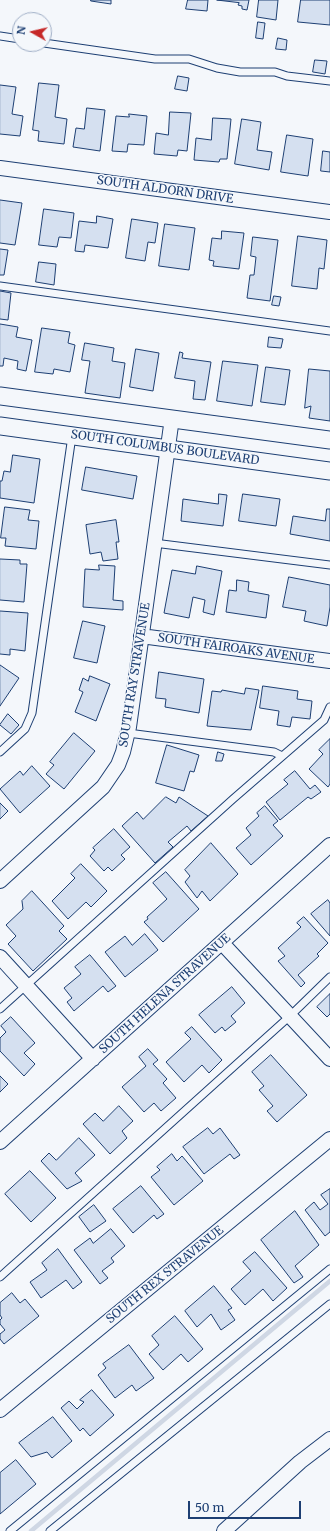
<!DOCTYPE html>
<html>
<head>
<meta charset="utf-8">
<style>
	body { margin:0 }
	#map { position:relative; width:330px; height:1531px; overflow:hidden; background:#f4f7fb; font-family:Merriweather,serif }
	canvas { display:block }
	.north { position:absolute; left:12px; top:12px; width:40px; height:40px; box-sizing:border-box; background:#f4f7fb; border:1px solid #9eadc5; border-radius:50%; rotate:278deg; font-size:11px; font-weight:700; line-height:16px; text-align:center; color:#1d3f73 }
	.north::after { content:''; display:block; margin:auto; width:14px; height:18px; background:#c62828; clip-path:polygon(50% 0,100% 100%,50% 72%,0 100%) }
	.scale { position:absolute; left:188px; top:1501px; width:113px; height:18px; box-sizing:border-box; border:2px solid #1d3f73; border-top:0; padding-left:5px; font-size:12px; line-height:14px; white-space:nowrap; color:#1d3f73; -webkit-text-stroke:3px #f4f7fb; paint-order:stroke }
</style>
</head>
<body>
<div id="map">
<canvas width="330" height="1531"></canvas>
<div class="north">N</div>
<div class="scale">50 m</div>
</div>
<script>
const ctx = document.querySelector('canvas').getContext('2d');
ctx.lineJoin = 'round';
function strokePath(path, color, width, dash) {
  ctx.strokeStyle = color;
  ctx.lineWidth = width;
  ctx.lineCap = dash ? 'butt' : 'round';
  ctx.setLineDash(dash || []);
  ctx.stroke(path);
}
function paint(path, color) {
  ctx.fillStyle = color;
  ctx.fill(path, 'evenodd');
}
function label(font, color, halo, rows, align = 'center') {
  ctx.font = font + ' Merriweather,serif';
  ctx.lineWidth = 3;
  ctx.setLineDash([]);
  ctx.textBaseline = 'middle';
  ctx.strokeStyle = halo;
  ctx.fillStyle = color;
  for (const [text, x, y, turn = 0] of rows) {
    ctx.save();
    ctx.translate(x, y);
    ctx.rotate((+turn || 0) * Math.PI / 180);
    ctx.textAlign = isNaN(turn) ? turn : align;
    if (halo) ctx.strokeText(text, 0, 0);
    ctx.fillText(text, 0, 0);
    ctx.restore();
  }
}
strokePath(new Path2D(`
	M31,1531L330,1281`), '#cfd7e4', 4.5);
const building = new Path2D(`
	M91,0H111V4L91,1Z
	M188,0H208L207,11L186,9Z
	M217,0H249L247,10L242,9V6L238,5L239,3Z
	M259,0H278L276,20L257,17Z
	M301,0H330V25L298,22Z
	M258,22L265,23L263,39L256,38Z
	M278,38L287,40L286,50L276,49Z
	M315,60L327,61L325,74L313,72Z
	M178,76L189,78L187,91L175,89Z
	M39,83L59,85L55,117L67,119L64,144L38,141L39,131L33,130Z
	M0,85L16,87L12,114L23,116L20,136L0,134Z
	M87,108L105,110L100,151L73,147L76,128L84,129Z
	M170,112L191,113L187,151L178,150L177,156L154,154L156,133L168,135Z
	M129,114L147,116L144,145L128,144L127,152L112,151L116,116L129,117Z
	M213,118L231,119L227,159H220L219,162L194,160L196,138L211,140Z
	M242,119L261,122L257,150L272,152L269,170L235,164Z
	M287,135L313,139L308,176L281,172Z
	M323,151L330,152V172L321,171Z
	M0,200L22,203L15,245L0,243Z
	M44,209L74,213L71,238L59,237L57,247L39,245Z
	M97,216L113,219L108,248L85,245L84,252L75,251L79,221L96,223Z
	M132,219L158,223L155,243L148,242L145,261L126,258Z
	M165,224L195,228L189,270L159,266Z
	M222,231L244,233L239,269L213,266L214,261L209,260L212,238L221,239Z
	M298,236L327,240L324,269L319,268L317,289L292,286Z
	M253,237L278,240L270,301L247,298L250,275H254L256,257L251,256Z
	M0,249L8,250L4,275H0Z
	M39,262L56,264L54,285L36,282Z
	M0,291L11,293L8,320L0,319Z
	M274,296L281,297L279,306L272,305Z
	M0,324L18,327L16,337L32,340L26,371L17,369L18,361L4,358L3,366H0Z
	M42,328L70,332L68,343L75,345L70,372L54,369L53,374L35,372Z
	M269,337L283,339L281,348L268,347Z
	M85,343L114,348L112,361L125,363L120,398L85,393L90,361L82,360Z
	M136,349L159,353L153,391L130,387Z
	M180,352L183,353L182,358L211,362L205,400L193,399L195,381L175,378Z
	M223,361L258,365L252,406L217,401Z
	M266,367L290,370L285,405L261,402Z
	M309,369L330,371V421L309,418L311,406L305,408Z
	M13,455L40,459L34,503L0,498V481H2L4,471L10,472Z
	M86,467L137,476L133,499L82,490Z
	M219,494L227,495L223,526L181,521L183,499L218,504Z
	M243,494L280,499L276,526L239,521Z
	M5,507L30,510L28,520L39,521L36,549L5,546L6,538H1Z
	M327,509H330V541L290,534L293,516L325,521Z
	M116,520L119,542H116L118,559L103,561L101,552L90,554L86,525Z
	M0,559L20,560V564H27L24,602L0,600Z
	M99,565L115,566L113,600L123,601V610L83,607L85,569L99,570Z
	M197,566L222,571L214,615L203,612L205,600L193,597L189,618L164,613L172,570L195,574Z
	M289,577L330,585V607L327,626L304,621L306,611L283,607Z
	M237,580L249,582L248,591L269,595L266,618L226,612L229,590L236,591Z
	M0,611L28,613L25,651L10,649V655L0,654Z
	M83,621L105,626L97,663L74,658Z
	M0,665L19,678L0,706Z
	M159,672L204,679L199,713L165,707L166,699L156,698Z
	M90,676L110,684L96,721L75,712L83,692L79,690L83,678L88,681Z
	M263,686L298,691L297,699L312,701L310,719L292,717L290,727L277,725L279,711L260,708Z
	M246,688L259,690L251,730L207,726L212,691L221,692L222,690L244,694Z
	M8,714L19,725L11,734L0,725Z
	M74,733L95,751L64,789L46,774L54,765L50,762Z
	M330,739V784L328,787L309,769L323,754L319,750Z
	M167,745L199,755L194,772L190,771L184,791L156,783Z
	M218,752L224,754L222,761H216Z
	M32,766L50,786L20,813L0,789L20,771L23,775Z
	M295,771L310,789L315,785L321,792L311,799L308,797L280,820L266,802L288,784L284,780Z
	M166,797L176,803L179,797L208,816L191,831L187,826L168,842L173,847L155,863L122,826L137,812L143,819Z
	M0,803L8,811L0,819Z
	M265,806L278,821L273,825L283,836L251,865L236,848L251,835L246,828L259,816L257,813Z
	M114,829L130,847L121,855L125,859L112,871L108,867L104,871L90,856L95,850L93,848Z
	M211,843L238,874L210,901L202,891L197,898L185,882L190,876L185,870Z
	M81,864L107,891L91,907L86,902L68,919L52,901L75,878L71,874Z
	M166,872L199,909L163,942L144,922L148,919L147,917L167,899L153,883Z
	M32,891L64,926L59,931L67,939L33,971L8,944L16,936L6,925L23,909L22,901Z
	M328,900L330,903V936L311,914Z
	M304,917L328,943L317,954L319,956L298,975L305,983L301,987L278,961L285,956L278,948L301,927L297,923Z
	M145,934L158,950L125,977L105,952L125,936L132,945Z
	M90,955L116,986L108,992L103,986L74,1011L67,1002L72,998L64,988L81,974L75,967Z
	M232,987L245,1003L231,1016L236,1022L225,1031L222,1027L215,1033L199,1015Z
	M330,994V1014L327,1017L317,1007Z
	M11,1017L35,1043L24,1053L35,1064L24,1076L0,1051V1038L6,1032L1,1026Z
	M192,1027L222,1060L209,1073L202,1065L184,1082L166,1062L191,1039L185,1033Z
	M148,1049L158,1060L153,1064L167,1079L163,1083L176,1098L161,1111L154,1103L144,1112L122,1087L146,1066L139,1057Z
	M271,1055L307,1095L277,1122L267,1111L273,1106L259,1090L264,1086L252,1072Z
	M0,1076L8,1084L0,1092Z
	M119,1106L133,1121L122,1131L127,1138L110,1154L83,1124L95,1113L103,1121Z
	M208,1128L213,1134L220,1128L240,1155L234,1159L230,1154L204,1174L183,1147Z
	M79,1138L95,1155L75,1173L82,1181L67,1189L41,1161L49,1153L56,1160Z
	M172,1154L177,1161L182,1156L203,1181L174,1205L151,1177L160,1170L157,1167Z
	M30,1171L56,1198L31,1222L5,1194Z
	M141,1186L164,1214L157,1219L154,1215L133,1233L113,1209Z
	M330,1189V1232L325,1236L305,1210L314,1202L320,1210L328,1204L321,1195Z
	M94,1205L106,1221L90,1232L79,1217Z
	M295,1211L319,1245L295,1266L303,1277L294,1283L261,1240Z
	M111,1229L125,1246L111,1258L114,1262L102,1271L108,1278L100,1284L74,1250L90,1238L93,1243Z
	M58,1249L82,1282L73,1289L66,1280L41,1298L30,1282L47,1270L42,1263Z
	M255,1252L287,1288L273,1301L263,1289L245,1305L231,1289L251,1271L243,1262Z
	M214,1286L232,1308L228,1310L235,1320L221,1330L211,1314L197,1327L185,1311Z
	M12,1293L20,1303L25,1299L39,1316L4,1344L0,1339V1334L5,1330L0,1324V1320L2,1318L0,1315V1303Z
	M175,1316L203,1349L188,1362L181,1354L163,1370L149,1354L159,1345L152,1336Z
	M129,1345L154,1378L136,1391L132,1385L115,1398L98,1375L106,1368L103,1364Z
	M92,1390L114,1415L90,1436L83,1428L80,1431L61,1408L69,1401L77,1409L84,1402L80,1400Z
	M53,1417L72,1441L52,1458L47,1452L31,1457L19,1443Z
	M16,1460L36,1484L0,1514V1473Z`);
paint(building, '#d5e0f0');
strokePath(building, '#1d3f73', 1);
const service = new Path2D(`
	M0,36L20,39
	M44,43L155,59H189L217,68L240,72H275L287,76L330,81
	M0,286L330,331
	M154,543L330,565
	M128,733L274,752L282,756
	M0,752L25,729L32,713L72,436
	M0,1009L233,799L324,720L330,707
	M0,1277L290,1016L330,977
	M10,1531L330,1269
	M50,1531L330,1304`);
const minor = new Path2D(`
	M0,168L330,212
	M141,636L330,661
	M0,881L103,787L118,765L123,752L129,727L172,418
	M222,943L330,1059
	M0,957L93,1059
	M0,1142L330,845
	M0,1410L330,1139
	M224,1531L300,1462L330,1439`);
const tertiary = new Path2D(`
	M0,396L330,440
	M0,426L330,471`);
strokePath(service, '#1d3f73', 9);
strokePath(minor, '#1d3f73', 16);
strokePath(tertiary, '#1d3f73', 19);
strokePath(service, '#f4f7fb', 7);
strokePath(minor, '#f4f7fb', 14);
strokePath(tertiary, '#f4f7fb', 17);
label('12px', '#1d3f73', '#f4f7fb', [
	["SOUTH ALDORN DRIVE",165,190,8],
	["SOUTH COLUMBUS BOULEVARD",165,448,8],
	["SOUTH FAIROAKS AVENUE",236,649,8],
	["SOUTH RAY STRAVENUE",135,675,-81],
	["SOUTH HELENA STRAVENUE",165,994,-42],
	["SOUTH REX STRAVENUE",165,1275,-39]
]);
</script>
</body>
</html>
